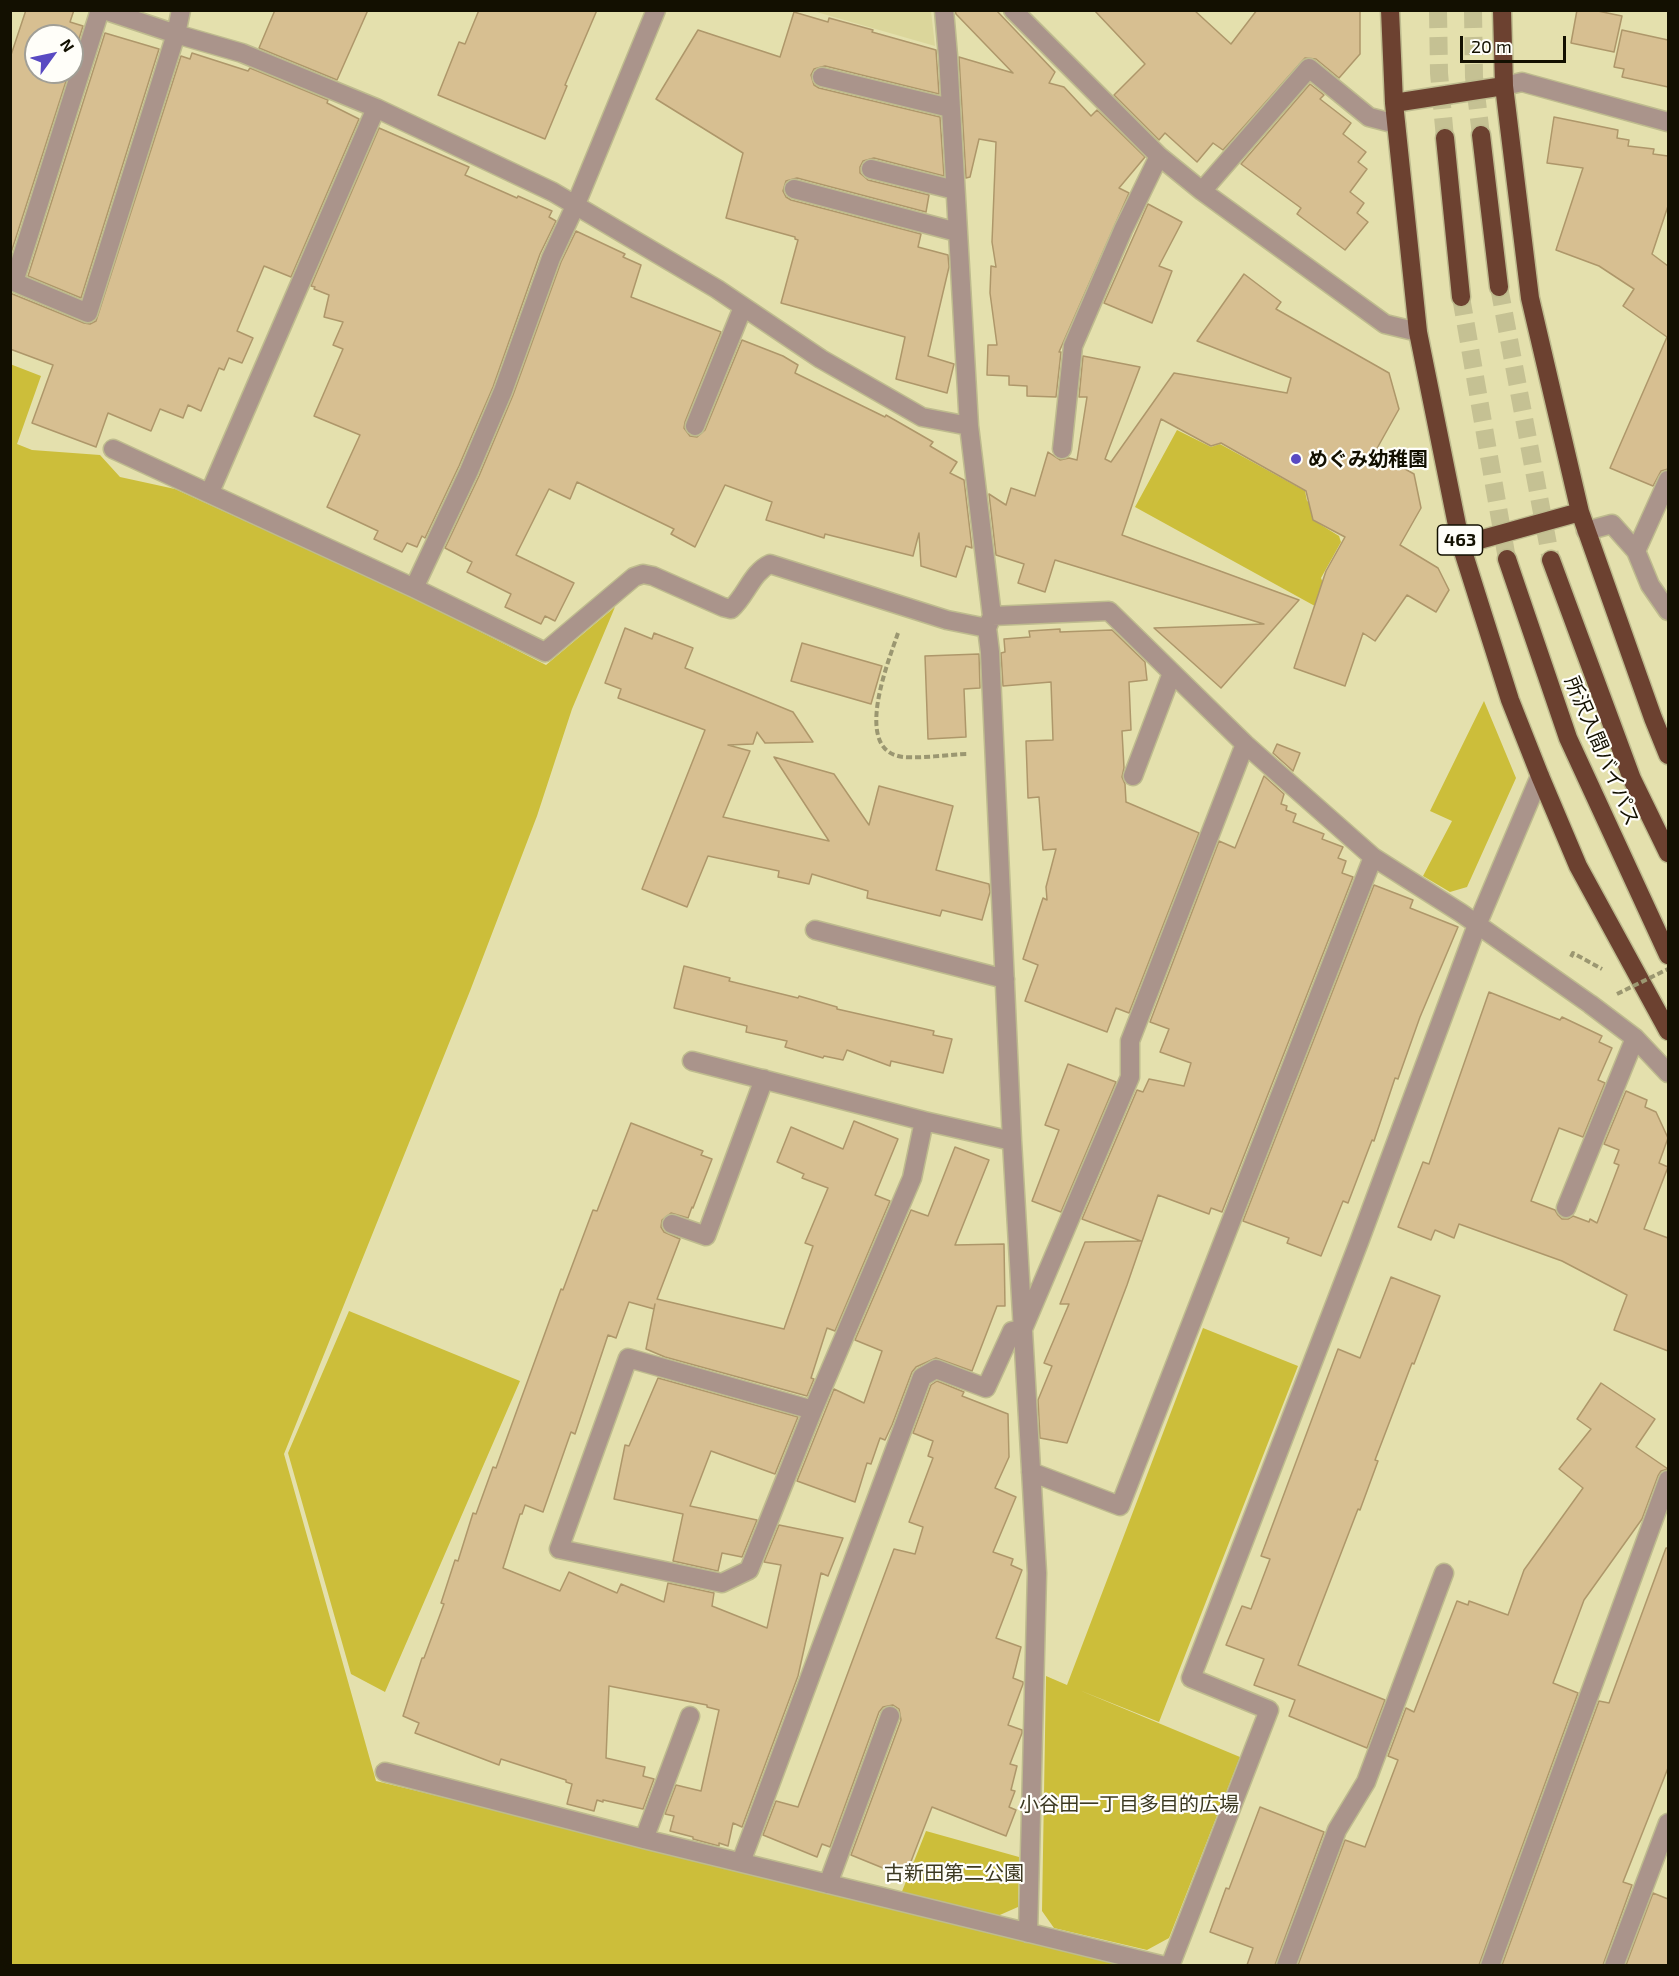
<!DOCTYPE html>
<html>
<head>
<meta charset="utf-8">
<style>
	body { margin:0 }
	#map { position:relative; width:1679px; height:1976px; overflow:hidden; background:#e4e0ad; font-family:"Exo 2",sans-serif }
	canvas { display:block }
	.frame { position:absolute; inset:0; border:12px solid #131001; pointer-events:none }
	.north { position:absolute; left:24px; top:24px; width:60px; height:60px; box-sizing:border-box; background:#fffef9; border:2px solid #a19f96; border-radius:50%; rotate:57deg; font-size:16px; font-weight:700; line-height:24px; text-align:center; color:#131001 }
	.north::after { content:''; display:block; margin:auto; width:21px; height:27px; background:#594ac2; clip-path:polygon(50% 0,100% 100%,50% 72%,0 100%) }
	.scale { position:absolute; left:1460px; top:36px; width:106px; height:27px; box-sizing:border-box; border:3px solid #131001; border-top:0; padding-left:8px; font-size:18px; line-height:21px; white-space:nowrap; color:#131001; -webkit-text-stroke:4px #fffef9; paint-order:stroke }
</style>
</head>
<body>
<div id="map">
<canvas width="1679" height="1976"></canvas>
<div class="frame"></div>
<div class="north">N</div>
<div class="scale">20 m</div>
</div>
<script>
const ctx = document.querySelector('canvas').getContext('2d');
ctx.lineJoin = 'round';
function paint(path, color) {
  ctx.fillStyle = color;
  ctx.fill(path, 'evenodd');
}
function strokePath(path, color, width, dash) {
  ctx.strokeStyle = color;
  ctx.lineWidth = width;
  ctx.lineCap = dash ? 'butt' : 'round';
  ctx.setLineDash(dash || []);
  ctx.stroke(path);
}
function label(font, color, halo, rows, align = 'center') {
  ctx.font = font + ' "Exo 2","Noto Sans JP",sans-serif';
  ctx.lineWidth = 4.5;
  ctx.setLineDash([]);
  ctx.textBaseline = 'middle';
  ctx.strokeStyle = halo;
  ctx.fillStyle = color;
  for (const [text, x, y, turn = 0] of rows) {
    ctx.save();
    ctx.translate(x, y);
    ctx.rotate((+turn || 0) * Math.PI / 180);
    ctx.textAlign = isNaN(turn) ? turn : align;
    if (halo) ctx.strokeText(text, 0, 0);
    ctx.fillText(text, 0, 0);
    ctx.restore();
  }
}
paint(new Path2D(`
	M813,11H931L935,46Z`), '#dbd69b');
paint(new Path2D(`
	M10,364L41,376L17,444L32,450L100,455L120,477L175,489L408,595L546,665L615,607L572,709L537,816L470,991L284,1454L376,1781L1133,1965H11Z
	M1177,430L1211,447L1220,444L1305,491L1307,501L1320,508L1313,520L1339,536L1341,542L1321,578L1325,588L1353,627L1135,507Z
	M1484,701L1516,778L1467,887L1450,892L1423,876L1452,821L1430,811Z
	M349,1311L520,1381L385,1692L351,1674L288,1453Z
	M1203,1328L1298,1366L1159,1722L1079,1690L1240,1757L1169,1938L1147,1950L1054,1928L1042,1911L1046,1676L1067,1685Z
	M926,1831L1019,1857L1018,1907L993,1918L901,1894Z`), '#ccbe3a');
const building = new Path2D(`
	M26,10H74L70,22L83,26L72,61V36H36V72H69L10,256V58Z
	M275,10H368L337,80L259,48Z
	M479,10H597L565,85L567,86L545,139L438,95L459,42L465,44Z
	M955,10H996L1055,72L1049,83L1064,87L1091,116L1097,110L1145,157L1119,188L1129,193L1059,352H1061L1056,397L1027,396V386L1009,385V376L987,375L988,345H997L990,293L991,266L996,267L992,242L996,142L979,139L970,177L966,178L959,57L1013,73L956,14Z
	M1094,10H1194L1231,44L1257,10H1360V54L1339,78L1316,59L1305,58L1223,150L1213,143L1197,162L1165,133L1159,140L1114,95L1145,64Z
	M1577,10H1593L1622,16L1614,52L1571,43Z
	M794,12L828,22L829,18L873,30L872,32L936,50L939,94L825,66L814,69L811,75L814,85L819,88L940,117L944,176L874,158L863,161L860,167V173L868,180L929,195L926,212L797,178L786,181L783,191L786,197L791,200L921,234L918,247L948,255L949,267L928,356L954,364L947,393L896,379L905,337L781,303L798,240L795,239V237L726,218L743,153L656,99L698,30L780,57Z
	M1622,30L1668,40V87L1622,77L1624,69L1614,67Z
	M105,33L159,49L81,298L28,276Z
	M192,53L248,71L250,68L328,100L327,103L359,119L291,277L264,266L237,331L253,338L242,363L229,358L224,370L219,368L201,411L188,405L183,418L160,409L151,431L108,413L96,447L32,423L53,365L10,349V293L84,323L90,324L96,321L181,56L190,59Z
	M1310,84L1324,95L1320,99L1351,123L1343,134L1366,152L1358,162L1367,169L1350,192L1364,203L1357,213L1368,222L1345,250L1297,214L1301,208L1241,164Z
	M1554,117L1618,130L1617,138L1629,140L1628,146L1654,149L1653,154L1668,156V206L1652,254L1668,266V469L1661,471L1653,486L1610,468L1667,337L1623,306L1634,289L1599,266L1556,250L1583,168L1547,163Z
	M379,128L469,167L465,175L517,198L518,196L552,211L549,217L556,221L540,254L493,387L459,466L425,538L422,536L417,547L407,543L402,552L374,539L378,531L327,507L360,435L314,416L343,349L333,345L343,322L324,317L329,295L314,289L315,287L311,286Z
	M1148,204L1182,222L1159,266L1172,271L1152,323L1104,303Z
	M576,231L625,254L623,257L641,265L631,297L721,332L685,422L684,428L690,436L697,437L705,430L742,340L783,356L798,365L795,373L885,417L886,415L933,442L930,446L957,462L950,473L964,480L972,548L966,546L956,577L921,566L919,533L913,556L825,534L824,538L766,520L772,502L725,485L695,547L671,534L674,529L577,482L570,499L549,489L516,555L574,583L555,621L545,616L541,624L505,607L511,594L467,572L472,562L445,548L479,476L513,395L561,262Z
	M1244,274L1281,302L1276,309L1389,373L1399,409L1375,452L1414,474L1421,508L1400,545L1438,568L1449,590L1436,612L1407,595L1375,641L1363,633L1345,686L1294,668L1326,571L1345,537L1313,520L1306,491L1221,443L1211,446L1161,419L1122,535L1299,600L1221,688L1154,628L1264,624L1055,560L1045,592L1018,583L1024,564L996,555L989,494L1006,505L1011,488L1035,496L1048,452L1060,460L1069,458L1077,460L1087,397H1079L1083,356L1140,367L1105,459L1111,462L1174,373L1287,393L1291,378L1197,341Z
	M625,628L652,639L654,633L693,648L685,668L793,712L813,742L765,743L757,732L753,744L728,745L750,751L723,817L829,841L774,757L834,774L869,825L879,786L953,806L936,870L989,884L990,892L982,920L942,910L940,916L867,898L868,891L812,874L809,884L778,877L779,871L708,856L687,907L642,889L705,730L618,698L621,689L605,683Z
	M1060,629V632L1112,630L1145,662L1147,680L1129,682L1131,730L1122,731L1124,768L1122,777L1125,784L1126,802L1199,833L1129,1013L1116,1008L1107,1032L1025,1001L1038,965L1023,959L1043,898L1047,900L1046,887L1056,849L1043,850L1039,797L1028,798L1026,741L1053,740L1051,682L1003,686L1001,653L1005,652L1004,639L1030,637L1029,631Z
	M802,643L882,666L871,704L791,681Z
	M979,654L980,688L964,689L966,737L928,739L925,656Z
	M1277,744L1300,753L1293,771L1273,753Z
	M1264,776L1284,794L1281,804L1287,806L1286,810L1296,814L1293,822L1324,834L1322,839L1343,847L1338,858L1346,861L1342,873L1353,877L1222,1212L1211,1208L1209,1214L1158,1195L1127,1285L1067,1443L1040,1438L1038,1400L1052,1366L1044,1363L1069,1304H1060L1085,1242L1141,1241L1082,1219L1137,1090L1143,1092L1149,1079L1184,1086L1191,1063L1160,1052L1169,1029L1150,1022L1219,841L1235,848Z
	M1374,885L1413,900L1410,908L1458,927L1420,1017L1398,1079L1395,1078L1374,1141L1372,1140L1348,1203L1343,1201L1321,1256L1287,1243L1289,1238L1243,1221Z
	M684,966L730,978L729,981L798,998L799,996L837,1007V1009L934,1031L933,1035L952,1039L943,1073L891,1061L890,1066L847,1050L843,1060L824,1056L823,1058L785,1047L787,1041L746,1032L747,1026L674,1008Z
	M1489,992L1560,1020L1562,1017L1602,1036L1599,1042L1612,1048L1598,1080L1605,1083L1583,1137L1559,1128L1531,1201L1555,1210L1558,1215L1562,1219H1568L1573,1216L1589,1222L1590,1219L1597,1223L1619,1165L1614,1163L1619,1150L1604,1144L1626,1091L1647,1100L1645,1107L1656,1112L1668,1138L1659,1163L1668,1167L1644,1229L1668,1238V1351L1614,1330L1627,1295L1562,1261L1459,1224L1454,1238L1435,1230L1431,1240L1398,1227L1423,1162L1429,1164Z
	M1068,1064L1116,1082L1061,1212L1032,1201L1059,1130L1045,1125Z
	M854,1121L898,1139L875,1195L890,1201L835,1331L827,1328L811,1378L814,1379L807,1396L665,1357L646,1349L655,1304L654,1309L629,1302L616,1338L608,1335L575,1434L571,1432L543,1512L525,1505L522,1514H520L503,1568L560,1591L569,1572L617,1593L621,1584L664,1602L668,1583L714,1593L712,1606L767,1628L781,1565L764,1562L779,1525L843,1538L828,1576L821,1573L798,1676L742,1827L733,1823L728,1846L719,1843V1846L693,1839V1837L670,1831L674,1816L665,1814L676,1785L701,1791L719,1710L707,1707V1705L609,1686L606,1758L645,1767L643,1776L654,1779L643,1809L603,1800V1802L597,1800L594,1811L567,1804L572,1784L566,1782V1780L501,1759L499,1765L415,1733L419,1723L403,1716L422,1658H424L444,1604L441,1603L455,1560L458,1561L473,1513L476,1514L493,1467L496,1468L561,1289L563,1290L593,1210L597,1211L631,1123L703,1151L701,1155L712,1159L693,1208L692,1207L688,1218L671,1213L662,1220L661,1227L664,1232L680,1239L657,1299L784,1329L813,1246L805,1243L828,1188L802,1178L804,1174L777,1162L791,1127L843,1149Z
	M955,1147L989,1160L955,1245L1004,1244L1005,1306H997L972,1371L936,1358L916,1367L912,1372L892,1425L885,1440L880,1438L871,1464L867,1463L855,1502L797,1481L834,1389L864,1403L882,1351L855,1340L911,1210L928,1216Z
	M1391,1277L1440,1296L1414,1364L1412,1363L1375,1460L1378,1461L1360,1510L1358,1509L1298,1665L1385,1700L1367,1748L1289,1716L1295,1700L1254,1685L1264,1659L1226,1645L1242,1606L1251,1609L1270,1559L1261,1556L1338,1349L1360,1358Z
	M658,1378L798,1417L775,1474L711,1451L690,1506L757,1520L742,1557L722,1553L718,1571L673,1561L683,1514L614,1499L625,1445L629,1446Z
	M937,1381L964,1392L962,1396L1008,1414L1009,1457L995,1488L1016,1497L993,1552L1013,1559L1011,1565L1022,1570L996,1638L1021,1647L1013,1678L1023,1682V1684L1008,1725L1022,1730V1733L1010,1764L1017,1766L1011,1790L1015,1791L1009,1807L1016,1810L1006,1836L932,1807L905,1877L851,1855L901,1720L899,1709L893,1705L883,1707L879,1712L830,1847L822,1844L817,1857L763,1835L776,1801L798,1807L894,1549L915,1554L923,1527L909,1522L933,1458L928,1456L933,1441L913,1433L931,1385Z
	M1601,1383L1655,1419L1636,1447L1668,1469L1661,1471L1658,1476L1642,1519L1584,1600L1553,1683L1578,1693L1479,1965H1298L1345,1840L1365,1847L1398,1760L1388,1756L1406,1708L1414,1712L1457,1601L1468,1605L1469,1601L1508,1615L1524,1570L1583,1488L1559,1469L1591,1429L1577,1419Z
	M1666,1548H1668V1768L1623,1882L1632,1885L1603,1965H1502L1599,1701L1609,1703Z
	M1260,1807L1324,1832L1275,1965H1247L1253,1948L1210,1932L1226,1888L1229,1889Z
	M1653,1893L1668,1899V1965H1626Z`);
paint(building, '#d7bf91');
strokePath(building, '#ae976a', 1.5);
strokePath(new Path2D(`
	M1438,10L1439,73L1445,138
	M1473,10L1474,77L1481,135
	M1499,287L1551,560
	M1461,297L1507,559`), '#c5c193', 18, [18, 9]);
const minor = new Path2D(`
	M100,10L14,282L88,313L176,34L181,10
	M104,10L176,34L242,53L376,108L553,192L717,289L821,359L922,417L969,426
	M944,10L948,56L969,426L992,616L987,628L990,652L1012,1141L1037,1573L1028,1933
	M1013,10L1159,156L1202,191L1385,324L1418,332
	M822,77L950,108
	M1504,86L1522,82L1529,84L1668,122
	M871,169L955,190
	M794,189L957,232
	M1202,191L1309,68L1369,117L1396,124
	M695,426L743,307
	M113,449L414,588L545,652L634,577L643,574L653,576L723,607L731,609C746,596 752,572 770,564L947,620L987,628
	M1062,449L1073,346L1123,230L1159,156
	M210,492L376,108
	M1586,531L1612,524L1636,551L1650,585L1668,611
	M1636,551L1668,480
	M414,588L469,471L503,391L551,258L576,204L656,10
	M992,616L1109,611L1245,744L1373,857L1461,913L1590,1004L1635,1038L1668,1073
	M1133,776L1172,673
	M815,930L1005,979
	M692,1061L924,1121
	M1566,1208L1635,1038
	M672,1224L706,1236L764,1079
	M813,1410L628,1358L559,1549L722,1583L749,1570L813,1410L912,1178L924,1121L1012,1141
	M1031,1472L1120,1506L1373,857
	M385,1772L644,1839L1165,1966
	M644,1839L690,1716
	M741,1862L922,1377L936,1369L986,1388L1012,1331L1023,1329L1130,1077V1041L1245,744
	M828,1884L890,1716
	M1170,1966L1269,1710L1191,1678L1359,1242L1477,925L1540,776
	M1286,1966L1337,1830L1366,1782L1444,1573
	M1490,1966L1668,1480
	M1614,1966L1668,1823`);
const highway = new Path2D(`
	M1390,10L1394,103L1418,332L1461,545L1510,700L1540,776L1578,866L1668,1031
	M1502,10L1504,86L1530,298L1580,512L1653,718L1668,755
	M1394,103L1504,86
	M1481,135L1499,287
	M1445,138L1461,297
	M1461,545L1580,512
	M1507,559L1568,738L1668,955
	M1551,560L1632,779L1668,853`);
strokePath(minor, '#bebb8e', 21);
strokePath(highway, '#bebb8e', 21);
strokePath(new Path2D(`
	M898,633C889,660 854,745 898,756C911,760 953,754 968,754
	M1571,957L1573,953L1602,969`), '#9b9771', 4, [6, 3]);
strokePath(minor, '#aa948b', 18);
strokePath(highway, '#6c4130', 18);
strokePath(new Path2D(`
	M1617,994L1668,969`), '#9b9771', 4, [6, 3]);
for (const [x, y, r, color] of [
	[1296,459,6,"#594ac2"]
]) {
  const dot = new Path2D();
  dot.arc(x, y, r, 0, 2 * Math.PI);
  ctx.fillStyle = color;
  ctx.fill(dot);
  strokePath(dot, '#fffef9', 2);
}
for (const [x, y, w] of [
	[1460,540,45]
]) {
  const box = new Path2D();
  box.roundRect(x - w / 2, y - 15, w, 30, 4.5);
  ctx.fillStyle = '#fffef9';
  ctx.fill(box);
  strokePath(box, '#131001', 1.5);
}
label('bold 18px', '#131001', null, [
	["463",1460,540]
]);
label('bold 20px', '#131001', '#fffef9', [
	["めぐみ幼稚園",1308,459]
], 'left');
label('20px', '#131001', '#fffef9', [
	["所沢入間バイパス",1602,751,67]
]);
label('20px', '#3c3921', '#fffef9', [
	["小谷田一丁目多目的広場",1129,1804],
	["古新田第二公園",954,1873]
]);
</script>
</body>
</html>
